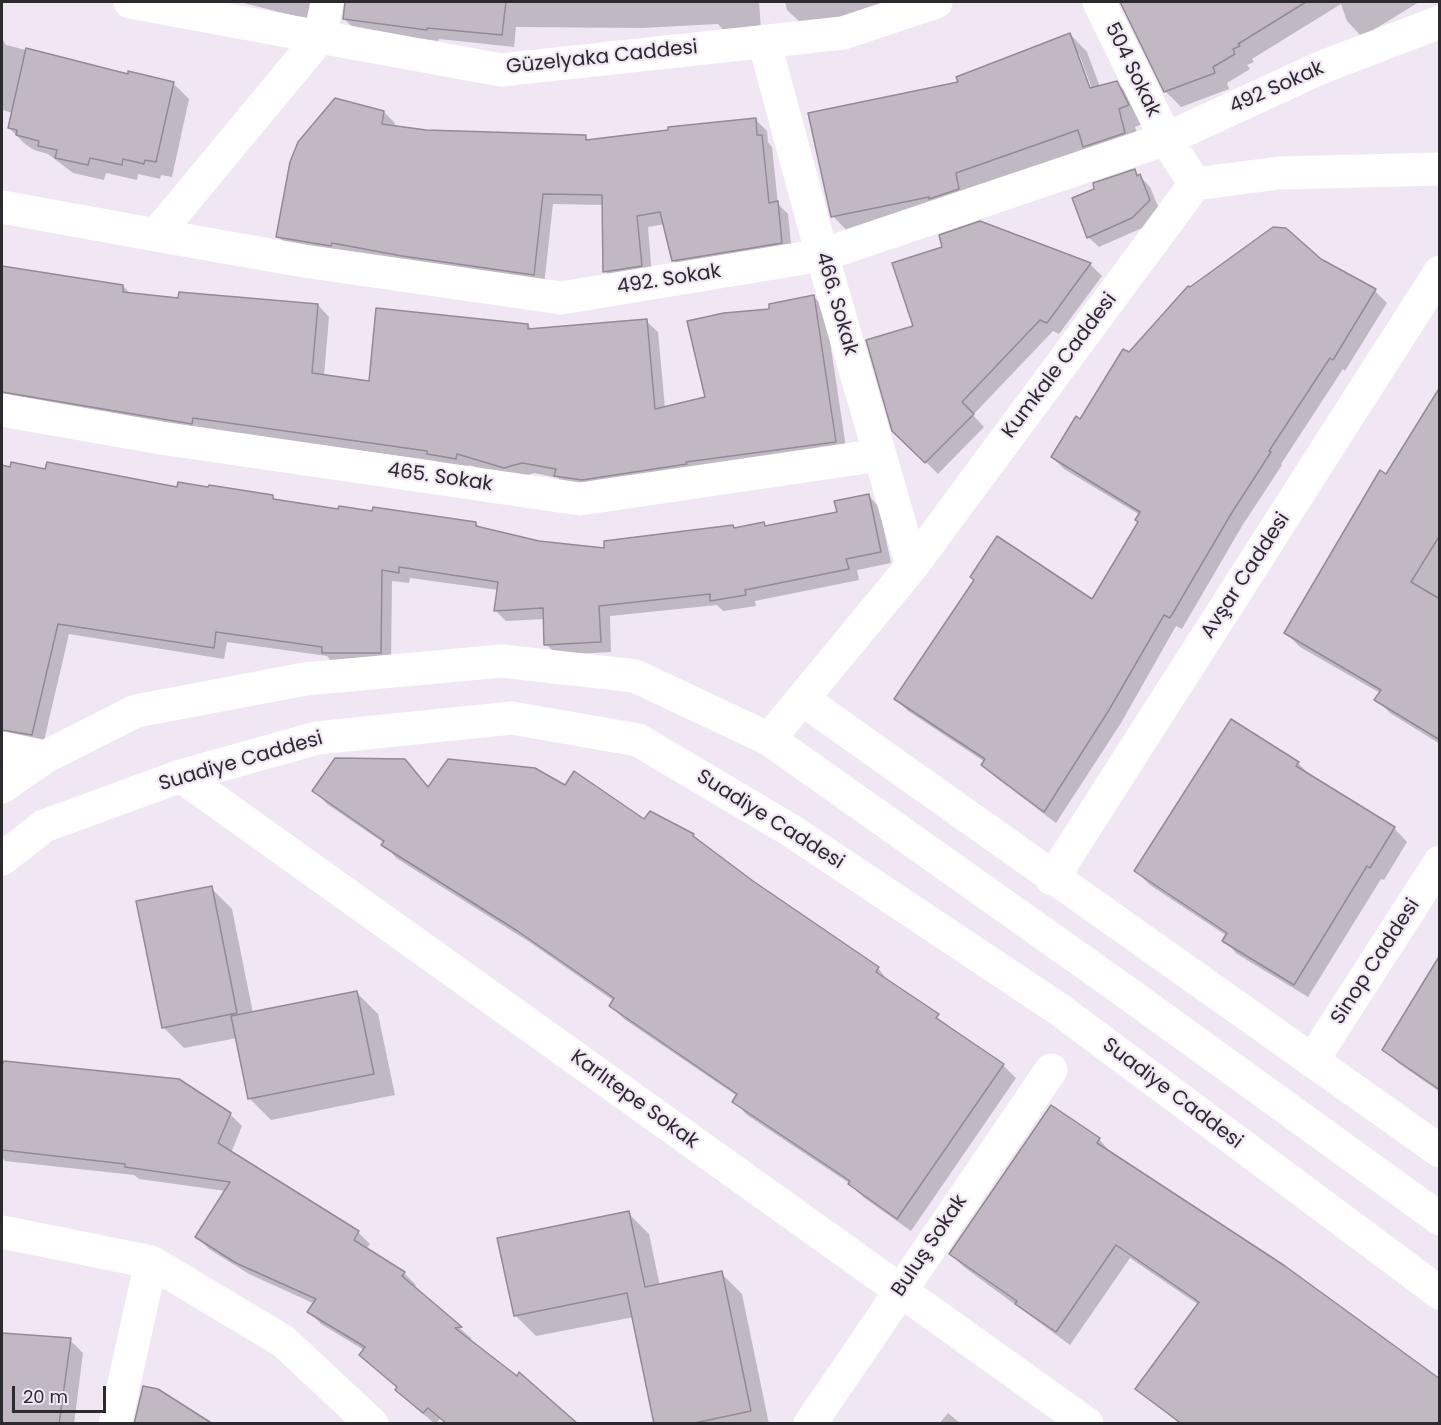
<!DOCTYPE html>
<html>
<head>
<meta charset="utf-8">
<style>
	body { margin:0 }
	#map { position:relative; width:1441px; height:1425px; overflow:hidden; background:#f1e7f4; font-family:Poppins,sans-serif }
	canvas { display:block }
	.frame { position:absolute; inset:0; border:3px solid #2d2a2f; pointer-events:none }
	.scale { position:absolute; left:12px; top:1386px; width:94px; height:27px; box-sizing:border-box; border:3px solid #2d2a2f; border-top:0; padding-left:8px; font-size:18px; line-height:21px; white-space:nowrap; color:#2d2a2f; -webkit-text-stroke:4px #f1e7f4; paint-order:stroke }
</style>
</head>
<body>
<div id="map">
<canvas width="1441" height="1425"></canvas>
<div class="frame"></div>
<div class="scale">20 m</div>
</div>
<script>
const ctx = document.querySelector('canvas').getContext('2d');
ctx.lineJoin = 'round';
function paint(path, color) {
  ctx.fillStyle = color;
  ctx.fill(path, 'evenodd');
}
function strokePath(path, color, width, dash) {
  ctx.strokeStyle = color;
  ctx.lineWidth = width;
  ctx.lineCap = dash ? 'butt' : 'round';
  ctx.setLineDash(dash || []);
  ctx.stroke(path);
}
function label(font, color, halo, rows, align = 'center') {
  ctx.font = font + ' Poppins,sans-serif';
  ctx.lineWidth = 4.5;
  ctx.setLineDash([]);
  ctx.textBaseline = 'middle';
  ctx.strokeStyle = halo;
  ctx.fillStyle = color;
  for (const [text, x, y, turn = 0] of rows) {
    ctx.save();
    ctx.translate(x, y);
    ctx.rotate((+turn || 0) * Math.PI / 180);
    ctx.textAlign = isNaN(turn) ? turn : align;
    if (halo) ctx.strokeText(text, 0, 0);
    ctx.fillText(text, 0, 0);
    ctx.restore();
  }
}
paint(new Path2D(`
	M240,2H325L318,22Z
	M346,2H759L761,29L725,32L718,24L642,28L516,27L514,47L439,39L438,41L356,30L344,19Z
	M785,2H930L802,24L787,10Z
	M1129,2H1419L1362,37L1347,21L1341,4L1252,59L1254,62L1247,65L1250,69L1227,83L1229,89L1181,107L1165,91L1123,5Z
	M1070,34L1087,52L1100,87L1116,82L1134,100L1145,123L1135,127L1142,150L850,234L833,216L960,83ZM1076,54H1079L1094,94L1091,95Z
	M2,38L6,45L129,76L173,83L189,99L172,177L161,175L160,179L138,174L137,180L106,173L104,180L73,173L48,154L34,150L25,144L9,128L13,113L2,110Z
	M384,112L395,123L394,127L426,132L585,137L590,141L756,120L767,131L768,142L772,147L778,204L788,214L792,253L685,271L673,260L665,224L648,227L652,276L616,282L605,271L604,205L553,204L544,285L289,247L277,236Z
	M1135,171L1150,187L1160,211L1142,228L1099,247L1088,237Z
	M980,223L1090,264L1102,276L1059,334L1053,331L973,415L984,427L938,474L894,430L915,327L944,248Z
	M1320,260L1375,291L1387,303L1345,371L1343,369L1281,464L1282,465L1242,526L1182,629L1176,626L1121,723L1056,823L995,777L982,765L985,762L908,711L896,699L1092,601L1139,522L1140,515L1064,469L1052,457L1129,354Z
	M2,267L123,286L131,294L180,300L318,305L329,317L324,376L371,383L528,325L532,330L646,321L658,332L665,408L707,398L771,311L813,296L825,308L847,454L567,487L558,478L534,473L516,479L469,465L468,469L440,465L436,461L205,429L2,408Z
	M1440,391V744L1390,713L1376,699L1380,693L1300,647L1286,633Z
	M2,467L272,497L277,502L339,510L476,523L481,529L539,542L606,549L733,526L736,530L763,524L767,528L838,513L868,495L879,507L891,563L857,570L859,580L755,601L756,606L723,611L717,605L610,616L611,652L557,655L546,644L545,619L506,621L495,610L498,590L410,578L409,583L392,581L391,664H334L327,656L227,642L224,659L69,634L43,745L2,743Z
	M404,760L430,788L565,787L645,821L693,835L752,882L878,968L890,983L1003,1065L1016,1078L911,1231L863,1197L849,1183L747,1115L734,1101L737,1096L624,1019L611,1006L614,1001L531,943L396,858L384,843L327,804L314,790Z
	M1298,763L1311,776L1394,828L1407,842L1384,880L1381,879L1308,997L1237,954L1224,940L1227,936L1150,885L1136,871Z
	M211,888L232,909L253,1013L357,993L378,1014L395,1095L271,1120L250,1099L237,1038L184,1048L163,1027Z
	M1440,956V1092L1398,1063L1384,1049Z
	M2,1062L178,1080L230,1114L242,1126L231,1153L358,1232L370,1244L366,1249L404,1273L416,1285L414,1288L472,1339L468,1340L517,1378L520,1374L563,1412L447,1424L440,1419L435,1424L409,1402L397,1390L398,1388L361,1355L364,1350L321,1324L309,1312L315,1304L249,1274L209,1249L197,1237L226,1191L139,1179L134,1175L5,1161L2,1157Z
	M1099,1139L1112,1154L1440,1424H1180L1137,1389L1199,1305L1130,1258L1070,1345L964,1267L950,1254Z
	M628,1213L649,1234L660,1286L721,1273L742,1294L769,1424H656L634,1317L536,1336L515,1315Z
	M2,1335L70,1340L83,1353L74,1424H2Z
	M948,1413L961,1424H939Z`), '#0003');
const building = new Path2D(`
	M345,2H506L502,35L427,28V30L343,19Z
	M1120,2H1306L1238,44L1240,46L1233,49L1235,54L1213,67L1215,73L1164,92Z
	M1070,33L1090,88L1117,81L1129,105L1119,109L1125,133L1083,147L1078,130L956,173L959,189L929,199V197L831,217L808,113L958,82L956,77Z
	M26,48L128,74V71L174,82L156,162L145,160L144,164L123,159L122,165L90,158L88,165L55,158L57,150L38,146L39,141L16,135L17,130L8,128Z
	M335,98L384,111L382,124L426,130L586,135V140L668,130V127L756,118L757,135H762L769,203L778,201L782,243L672,261L660,212L637,216L642,266L603,272L602,195L543,194L534,275L402,256L332,243L331,246L276,237L290,162L298,142Z
	M1135,169L1137,176L1140,174L1150,200L1132,218L1087,238L1072,198L1094,189L1093,183Z
	M980,221L1091,263L1047,323L1040,320L962,402L974,414L925,463L892,431L866,340L913,326L892,263L942,247L939,235Z
	M1273,227L1286,228L1321,259L1376,289L1333,360L1330,358L1269,451L1271,452L1231,514L1170,618L1164,615L1109,710L1044,812L981,765L985,759L894,699L974,580L970,577L997,536L1092,599L1138,522L1135,520L1140,512L1051,457L1076,416L1080,419L1123,349L1129,352L1188,286L1190,287Z
	M2,266L123,285V292L178,298L179,292L318,304L312,373L369,381L376,308L528,324V329L647,319L655,409L705,397L687,321L724,313L769,309V304L814,295L836,442L686,462L687,464L582,480L554,476L556,469L522,463L504,468L457,454L456,459L427,454V451L193,418L192,424L2,392Z
	M1440,387V535L1411,582L1440,599V740L1374,700L1381,690L1284,633L1380,470L1386,474Z
	M11,462L45,469L47,462L177,487L178,482L208,487L209,485L273,495V499L338,509L339,506L372,511L373,507L476,522V526L539,541L604,548V541L733,525L734,528L764,522L765,526L837,512L834,501L869,494L881,552L846,559L849,569L745,590L746,595L710,601V594L599,606L601,642L544,645L543,608L494,611L498,582L399,567V573L382,570L381,653H322V647L216,632L214,648L58,624L32,735L2,730V465L10,467Z
	M1231,719L1299,762L1296,766L1395,827L1370,868L1367,866L1294,985L1222,941L1227,933L1134,871Z
	M335,758L405,759L428,787L448,759L535,768L565,785L574,771L644,819L650,811L694,834L693,836L753,881L879,967L876,972L939,1014L936,1018L1004,1064L897,1219L848,1184L850,1181L732,1102L737,1094L609,1006L614,998L516,930L381,845L384,841L312,791Z
	M212,886L237,1013L162,1028L136,901Z
	M1440,955V1090L1382,1050Z
	M357,991L374,1074L248,1099L231,1016Z
	M4,1061L179,1079L231,1113L218,1143L359,1231L354,1240L405,1272L402,1276L462,1327L455,1328L517,1376L519,1372L578,1424H447L428,1408L423,1413L395,1390L397,1387L359,1355L365,1347L307,1312L316,1299L236,1263L195,1237L230,1182L125,1167V1164L2,1150V1065Z
	M1051,1105L1100,1138L1097,1143L1285,1266L1440,1379V1424H1182L1135,1389L1199,1302L1116,1245L1056,1332L1015,1304L1017,1301L949,1254Z
	M629,1211L645,1287L722,1271L751,1411L690,1424H654L627,1293L514,1316L497,1238Z
	M2,1333L71,1338L59,1424H2Z
	M143,1386L158,1389L213,1424H134Z`);
paint(building, '#c1b8c4');
strokePath(building, '#938a95', 1.5);
strokePath(new Path2D(`
	M130,2L320,37L327,2
	M1099,2L1166,139L1195,184
	M764,41L822,255L912,566
	M2,207L156,235L320,37L501,70L843,33L936,2
	M156,235L304,261L561,298L822,255L1166,139L1320,68L1440,22
	M2,410L161,438L580,499L880,455
	M802,699L1440,1151
	M769,739L912,566L1195,184L1279,173L1440,169
	M2,748L45,757
	M181,776L1087,1424
	M1052,879L1440,272
	M1312,1061L1440,862
	M2,1232L151,1262L283,1341L372,1424
	M115,1424L151,1262
	M810,1424L1051,1070`), '#fff', 33);
strokePath(new Path2D(`
	M2,787L45,757L136,711L305,679L502,661L635,676L769,739L1119,987L1440,1219
	M2,859L44,826L181,776L317,738L512,718L638,740L790,830L1060,1010L1440,1293`), '#fff', 33);
label('20px', '#2d2a2f', '#f1e7f4', [
	["Güzelyaka Caddesi",602,58,-6],
	["504 Sokak",1132,70,64],
	["492 Sokak",1277,88,-24],
	["492. Sokak",669,280,-9],
	["466. Sokak",836,304,74],
	["Kumkale Caddesi",1060,366,-53],
	["465. Sokak",440,478,8],
	["Avşar Caddesi",1246,576,-57],
	["Suadiye Caddesi",241,762,-16],
	["Suadiye Caddesi",770,820,32],
	["Sinop Caddesi",1376,962,-57],
	["Suadiye Caddesi",1172,1094,37],
	["Karlıtepe Sokak",634,1100,36],
	["Buluş Sokak",930,1246,-56]
]);
</script>
</body>
</html>
